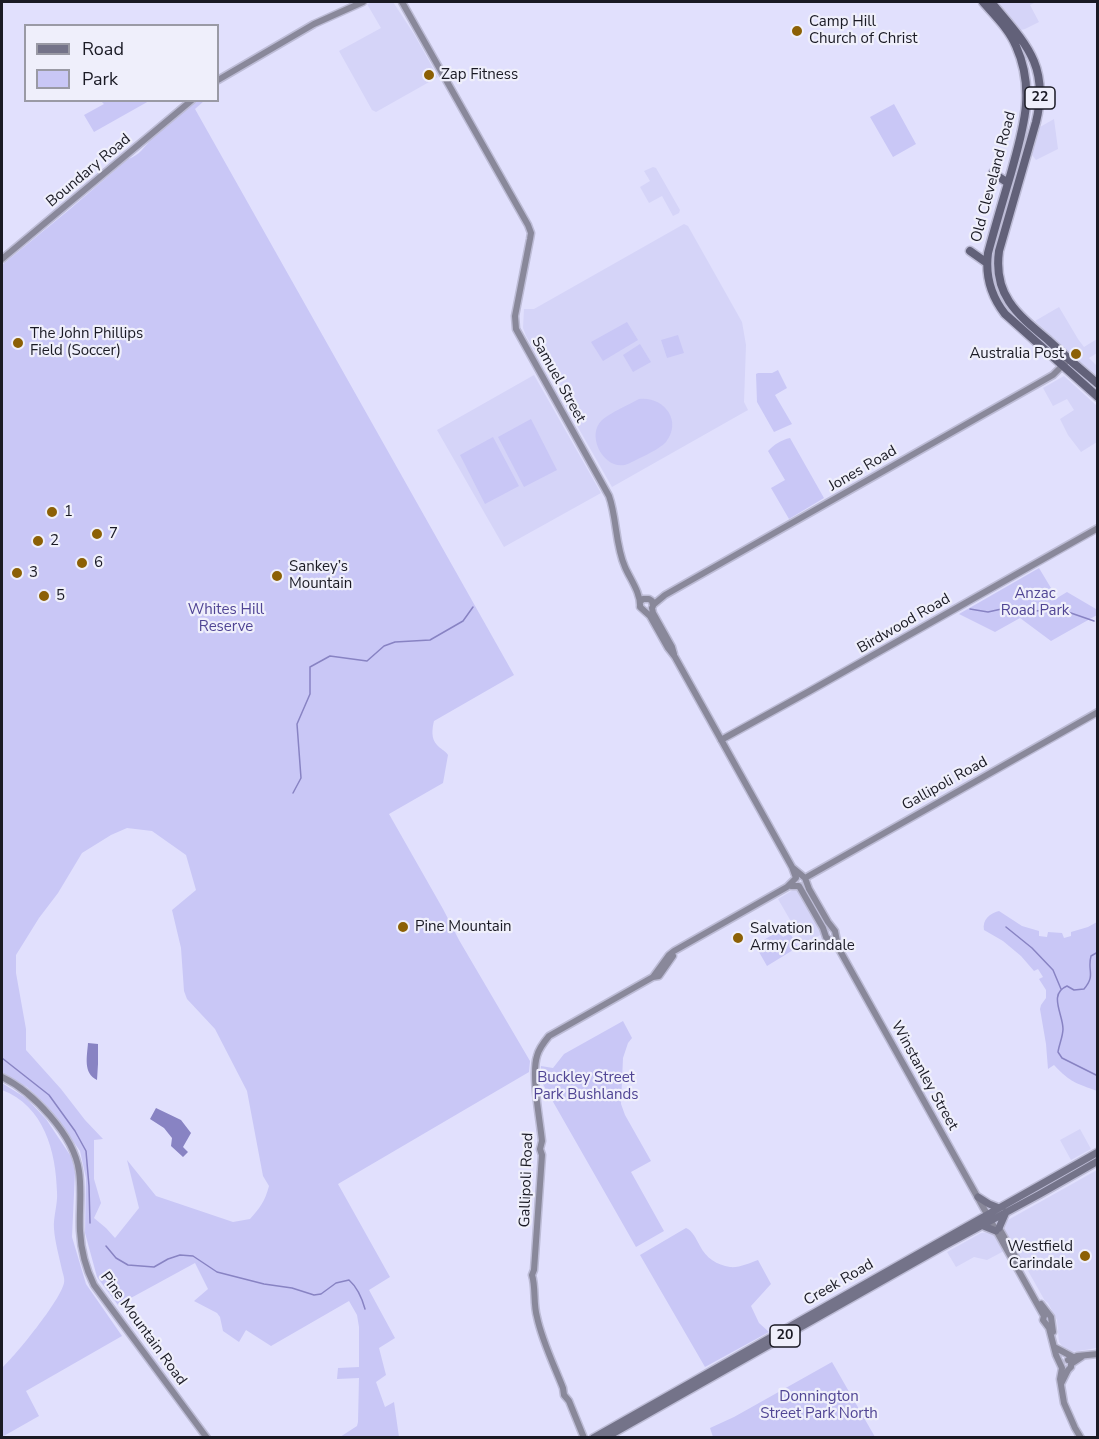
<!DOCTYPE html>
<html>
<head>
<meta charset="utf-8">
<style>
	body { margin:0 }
	#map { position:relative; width:1099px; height:1439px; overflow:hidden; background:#e1e0fd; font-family:"Nunito Sans",sans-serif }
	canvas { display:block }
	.frame { position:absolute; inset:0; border:3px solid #1a1a24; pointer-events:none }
	.legend { position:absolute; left:24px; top:24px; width:195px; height:78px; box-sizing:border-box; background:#efeffb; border:2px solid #9a9aa5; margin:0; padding:8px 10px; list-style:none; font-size:18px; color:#1a1a24 }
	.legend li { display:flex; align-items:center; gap:12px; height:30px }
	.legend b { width:30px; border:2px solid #9a9aa5 }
</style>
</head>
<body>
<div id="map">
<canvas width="1099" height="1439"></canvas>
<div class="frame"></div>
<ul class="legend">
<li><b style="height:8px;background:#747389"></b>Road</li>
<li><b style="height:16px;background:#c9c7f6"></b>Park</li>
</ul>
</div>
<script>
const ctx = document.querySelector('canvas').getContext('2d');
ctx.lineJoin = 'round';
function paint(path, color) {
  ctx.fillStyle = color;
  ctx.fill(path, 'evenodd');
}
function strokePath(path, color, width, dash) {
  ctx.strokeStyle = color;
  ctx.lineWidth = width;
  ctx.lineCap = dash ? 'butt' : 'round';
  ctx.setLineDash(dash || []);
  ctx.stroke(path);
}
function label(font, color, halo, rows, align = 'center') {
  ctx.font = font + ' "Nunito Sans",sans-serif';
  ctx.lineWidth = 4.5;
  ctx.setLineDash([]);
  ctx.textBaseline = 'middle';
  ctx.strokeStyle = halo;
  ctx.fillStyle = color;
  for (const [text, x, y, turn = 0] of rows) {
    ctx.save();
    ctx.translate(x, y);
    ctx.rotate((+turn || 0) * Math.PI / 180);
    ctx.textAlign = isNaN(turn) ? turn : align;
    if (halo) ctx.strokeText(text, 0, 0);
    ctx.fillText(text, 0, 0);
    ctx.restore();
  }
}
paint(new Path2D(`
	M372,2H393L414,34L438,77L376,112L372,110L339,51L381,28L367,4Z
	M998,2H1036L1030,5L1039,22L1025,29L1021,30Z
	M1054,119L1058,149L1036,160L1032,155L1040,127Z
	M653,167L656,168L680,210L679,213L673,216L662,196L649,203L640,187L650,181L644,171Z
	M684,224L688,226L742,322L746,345L744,402L748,410L612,487L567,408L563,397L548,369L541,361L526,336L523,328L524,309H534Z
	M1059,307L1078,339L1084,347L1097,339V353L1089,358L1097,366V378L1035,321Z
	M534,375L601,493L504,547L437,430Z
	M1064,376L1097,406V442L1081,452L1068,435L1060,419L1074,410L1067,399L1053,406L1043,388Z
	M796,888L822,934L804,944L778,899Z
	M1080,1129L1091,1149L1071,1160L1060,1140Z
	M1097,1170V1348L1072,1352L1065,1350L1059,1342L1057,1320L1048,1303L1045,1301L1004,1228L1005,1223L1008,1220Z
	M988,1232L993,1234L997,1239L1004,1251L987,1260L974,1257L956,1267L947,1252L981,1233Z`), '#d5d4f8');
paint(new Path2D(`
	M101,101H149L94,132L84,115L104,104Z
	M196,101H204L195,109L514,675L434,721C432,729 431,739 437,745C440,749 445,750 448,755L443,783L389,814L443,909L459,940L530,1061L529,1072L338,1184L390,1277L369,1290L395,1338L379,1348L386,1375L376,1382L385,1407L394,1402L399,1437H340L357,1426L358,1422L359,1378L337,1379L338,1368L359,1367V1327L357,1315L349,1301L271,1346L246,1330L239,1342L223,1331L220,1317L217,1313L194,1301L208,1289L195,1263L118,1305L97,1277L85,1233L86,1178L80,1151L55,1116L42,1101L27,1087L2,1073V265L70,209L128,159C139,156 145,146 152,138C163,125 183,111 196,101ZM127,828L152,831L186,855L196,890L172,910L181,948L184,991L187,999L215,1029L247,1091L263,1176L269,1186C265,1201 260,1208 250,1219L233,1222L156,1196L127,1160L139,1208L115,1238L106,1228L94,1218L101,1203L94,1179V1140L103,1139L85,1120L61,1089L26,1050V1029L16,973V955L39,918L58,893L82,853L111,835Z
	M894,104L916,144L893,157L870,117Z
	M627,322L638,340L603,361L591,342Z
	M678,335L684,353L667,358L661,340Z
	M640,344L651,362L633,372L623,355Z
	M778,370L787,388L775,395L792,424L774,432L757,402L756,374L758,373H772Z
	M639,399C663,396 683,420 666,442C660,449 640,458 630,463C607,475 584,437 602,420C610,413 630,404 639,399Z
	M531,419L557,470L524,487L498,437Z
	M493,437L519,486L485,504L460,455Z
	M790,438L824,498L789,519L771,488L785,480L768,451C775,444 781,440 790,438Z
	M1039,568L1057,598L1067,592L1096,609L1097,615L1051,641L1020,618L995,632L959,614Z
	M999,911L1022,926L1039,931V936L1047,937L1048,932L1062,933L1064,938L1071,936V932L1088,927L1097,922V1091C1076,1083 1071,1083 1054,1065L1048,1069L1046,1044L1040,1009L1041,1005L1046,998V990L1039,979L1043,977L1038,969L1034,971L1021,956L1003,941L984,930C982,920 990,913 999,911Z
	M779,931L783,937L790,933L798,947L767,966L755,945Z
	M623,1021L632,1038L628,1043L623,1058L621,1104L625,1115L651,1161L631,1172L664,1231L636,1247L540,1079L541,1066L553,1068L564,1054Z
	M2,1083L26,1098L46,1119L72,1158L75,1172L72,1237L86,1284L122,1336L26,1391L39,1416L2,1437V1368C16,1355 60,1301 64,1283C65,1279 63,1274 62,1270C59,1256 55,1242 54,1229C53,1217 58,1204 57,1192C56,1151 44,1106 2,1090Z
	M686,1228C693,1231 696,1239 700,1246C706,1258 717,1265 730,1267C739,1268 750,1263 758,1260L771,1284L751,1306L759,1323L769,1332L705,1367L640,1255Z
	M832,1362L875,1437H713L710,1428L734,1417Z`), '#c9c7f6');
paint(new Path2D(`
	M88,1043L98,1044V1064L97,1080C83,1073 87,1057 88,1043Z
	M156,1108L181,1120L191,1133L183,1147L188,1152L183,1157L171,1146L172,1138L164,1128L150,1119Z`), '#8883c3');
strokePath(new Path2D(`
	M970,609L988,612L1006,608L1017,611L1027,612L1033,611L1058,610L1068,612L1094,621
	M293,793L301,778L297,724L310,694V667L330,656L367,661L384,646L395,642L430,640L463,621L473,607
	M1006,927L1032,948L1053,970L1061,989
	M1098,952L1091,956C1087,971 1096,975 1084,989L1074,990L1067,986C1048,994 1063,1014 1063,1029C1063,1036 1059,1045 1058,1052L1062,1058L1098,1076
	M2,1058L49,1095L75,1131L86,1151L89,1186L90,1223
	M106,1246L116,1258L128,1265L154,1267L168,1259L180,1255L193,1256L217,1272L264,1284L292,1288L314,1295L321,1294L336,1283L349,1280C358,1288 362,1298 365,1309`), '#8883c3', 1.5);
const secondary = new Path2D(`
	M402,2L528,225L531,233L530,239L515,316L516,329L609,496C617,518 615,545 625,567C630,579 641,593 640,607L650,616L668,648L675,657L792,867L796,878L787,887L674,951L669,955L653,977
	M218,80L314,24L363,2
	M2,259L192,100
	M640,602L643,599H649L652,601L653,606
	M653,605L665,595L1053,375L1069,359
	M652,608L653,613L672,647L674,654
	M721,740L808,692L1098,528
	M793,868L805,878L809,889L828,922L835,931L838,946
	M805,878L1098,712
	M791,886H799L823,928L826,937L839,949L1040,1309L1044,1316L1043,1320L1049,1328L1056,1355L1062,1368L1060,1379L1064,1403L1075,1428L1081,1438
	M2,1077C33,1092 74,1135 79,1171C82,1191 79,1211 80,1231C81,1250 86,1269 94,1285L207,1438
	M999,1228L1016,1258
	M1041,1304L1051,1317L1053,1332
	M1056,1348L1073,1357
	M1068,1360L1077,1356L1098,1354
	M1061,1384L1068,1370L1071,1367V1364L1083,1356
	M584,1438L569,1401L564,1395L563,1388C554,1365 542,1341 537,1317C533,1303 536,1288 532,1275L534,1270L542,1155L540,1149L542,1141C540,1120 531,1075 537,1056C539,1048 544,1042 549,1036L653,977L659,976L673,956`);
const primary = new Path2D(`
	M978,1197L989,1204L999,1208
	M981,1225L996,1231
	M999,1228L1006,1212
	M593,1438L1098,1152
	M605,1438L942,1247L1040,1194L1098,1161`);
const highway = new Path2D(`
	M983,2C995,16 1009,29 1016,46C1036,91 1023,129 1011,173C1003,200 995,227 988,253C985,276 991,296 1005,314L1098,397
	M991,2C1025,43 1050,65 1036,122L999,251C993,295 1017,314 1048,340C1064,355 1081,370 1098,384
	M993,173L1008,183
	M970,251L987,263`);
strokePath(secondary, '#bdbcd6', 9);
strokePath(primary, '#bdbcd6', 10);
strokePath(highway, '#bdbcd6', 11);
strokePath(secondary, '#89889a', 6);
strokePath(primary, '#747389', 7);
strokePath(highway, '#626179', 8);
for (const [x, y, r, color] of [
	[797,31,6,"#8c6005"],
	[429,75,6,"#8c6005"],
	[18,343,6,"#8c6005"],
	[1076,354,6,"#8c6005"],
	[52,512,6,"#8c6005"],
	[97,534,6,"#8c6005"],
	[38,541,6,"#8c6005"],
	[82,563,6,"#8c6005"],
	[17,573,6,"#8c6005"],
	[277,576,6,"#8c6005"],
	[44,596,6,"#8c6005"],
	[403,927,6,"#8c6005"],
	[738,938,6,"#8c6005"],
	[1085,1256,6,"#8c6005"]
]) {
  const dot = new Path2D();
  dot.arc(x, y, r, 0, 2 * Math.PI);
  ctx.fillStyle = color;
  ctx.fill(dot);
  strokePath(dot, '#efeffb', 2);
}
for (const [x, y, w] of [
	[1040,98,30],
	[785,1336,30]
]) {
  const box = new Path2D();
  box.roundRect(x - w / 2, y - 11, w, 22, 4.5);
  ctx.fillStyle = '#efeffb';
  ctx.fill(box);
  strokePath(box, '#1a1a24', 1.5);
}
label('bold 14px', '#1a1a24', null, [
	["22",1040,98],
	["20",785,1336]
]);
label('15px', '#1a1a24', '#efeffb', [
	["Camp Hill",809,22],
	["Church of Christ",809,39],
	["Zap Fitness",441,75],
	["The John Phillips",30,334],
	["Field (Soccer)",30,351],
	["Australia Post",1064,354,"right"],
	["1",64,512],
	["7",109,534],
	["2",50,541],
	["6",94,563],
	["Sankey’s",289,567],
	["Mountain",289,584],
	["3",29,573],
	["5",56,596],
	["Pine Mountain",415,927],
	["Salvation",750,929],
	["Army Carindale",750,946],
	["Westfield",1073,1247,"right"],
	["Carindale",1073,1264,"right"]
], 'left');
label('15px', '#1a1a24', '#efeffb', [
	["Boundary Road",89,171,-40],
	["Old Cleveland Road",994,177,-75],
	["Samuel Street",558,380,61],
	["Jones Road",863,469,-30],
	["Birdwood Road",904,624,-30],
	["Gallipoli Road",945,784,-29],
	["Winstanley Street",924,1076,61],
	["Gallipoli Road",527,1180,-88],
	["Creek Road",839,1283,-30],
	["Pine Mountain Road",143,1329,54]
]);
label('15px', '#504594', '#efeffb', [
	["Anzac",1035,594],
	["Road Park",1035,611],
	["Whites Hill",226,610],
	["Reserve",226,627],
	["Buckley Street",586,1078],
	["Park Bushlands",586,1095],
	["Donnington",819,1397],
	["Street Park North",819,1414]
]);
</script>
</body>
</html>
